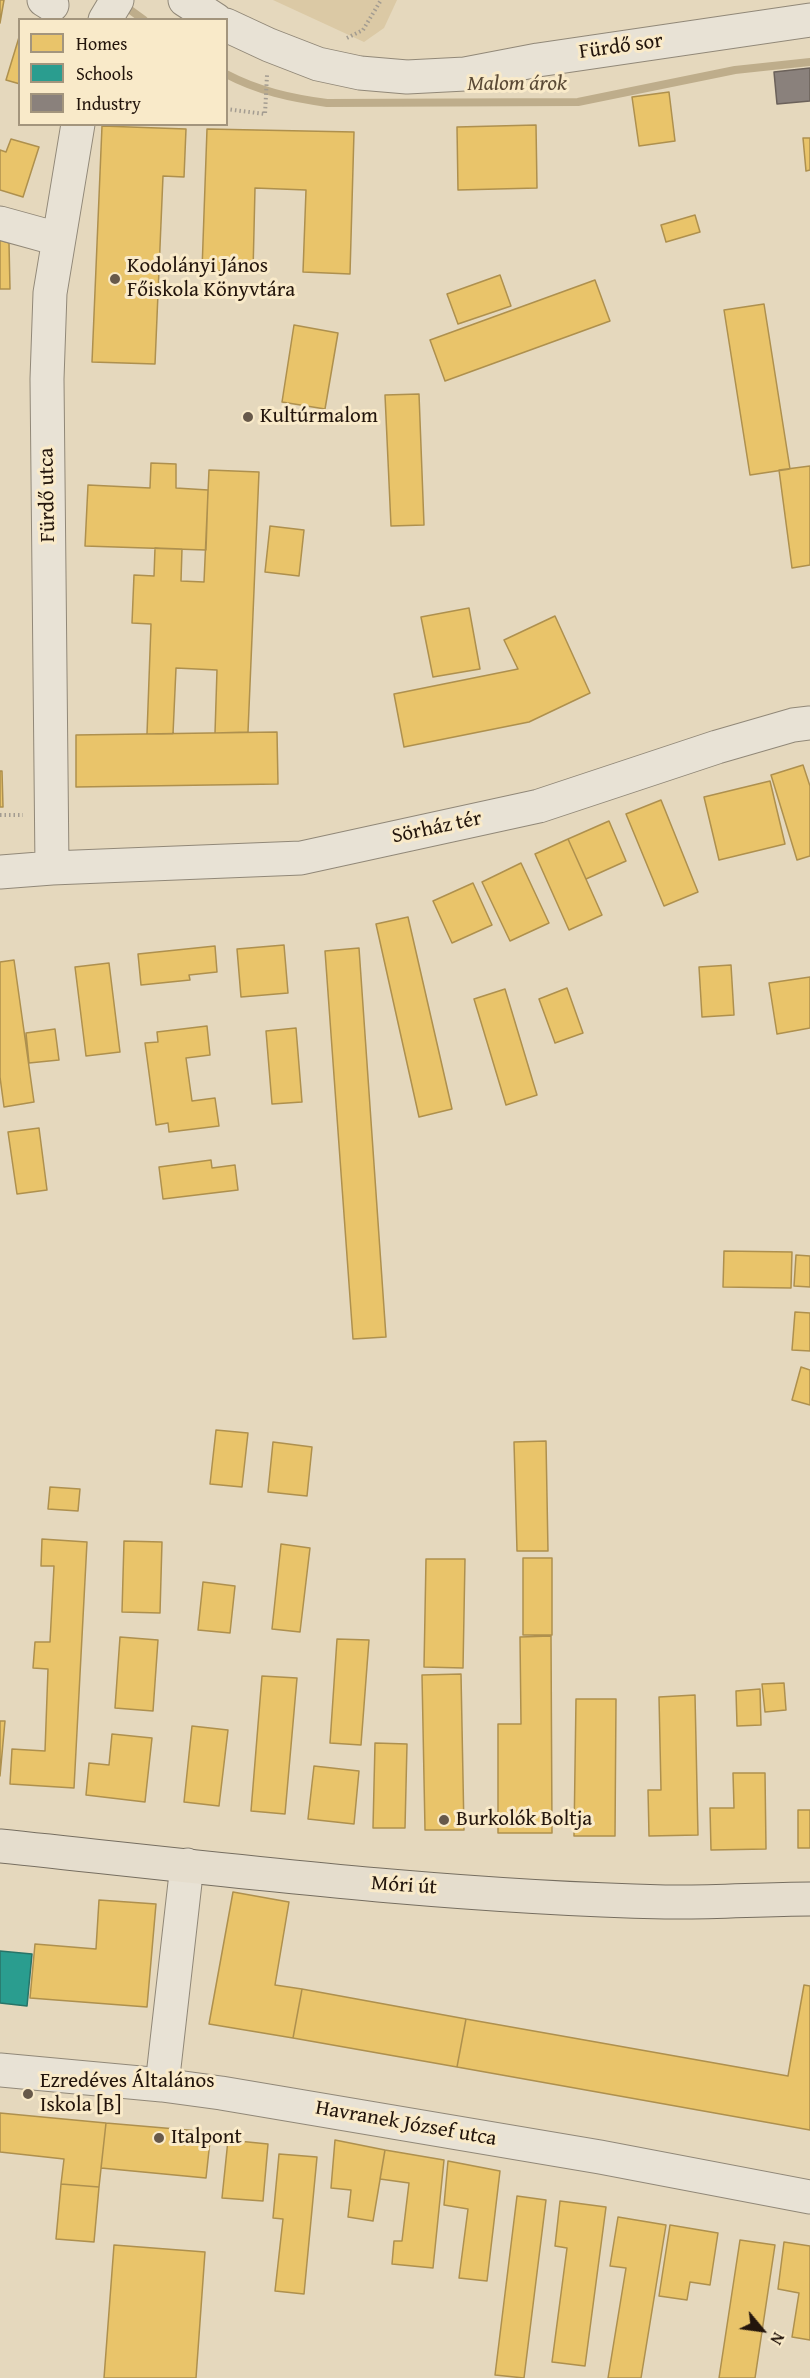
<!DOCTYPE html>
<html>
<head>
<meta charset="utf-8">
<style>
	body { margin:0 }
	#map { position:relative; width:810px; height:2378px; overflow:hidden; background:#e5d8bd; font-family:"Gentium Book Plus",serif }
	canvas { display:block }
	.legend { position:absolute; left:18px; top:18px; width:210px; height:108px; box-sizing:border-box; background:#f9eac9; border:2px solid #a3957d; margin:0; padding:8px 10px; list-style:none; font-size:18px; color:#23150c }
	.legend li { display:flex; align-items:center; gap:12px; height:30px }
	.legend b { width:30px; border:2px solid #a3957d }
	.north { position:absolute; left:732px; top:2300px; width:60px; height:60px; -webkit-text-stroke:4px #f9eac9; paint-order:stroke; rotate:119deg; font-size:16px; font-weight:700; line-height:24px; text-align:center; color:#23150c }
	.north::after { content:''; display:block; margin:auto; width:21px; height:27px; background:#23150c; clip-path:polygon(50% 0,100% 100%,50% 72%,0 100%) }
</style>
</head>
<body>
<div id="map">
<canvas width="810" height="2378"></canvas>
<ul class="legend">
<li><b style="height:16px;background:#e9c46a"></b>Homes</li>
<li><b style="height:16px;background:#2a9d8f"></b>Schools</li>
<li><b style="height:16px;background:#8a817c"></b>Industry</li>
</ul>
<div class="north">N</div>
</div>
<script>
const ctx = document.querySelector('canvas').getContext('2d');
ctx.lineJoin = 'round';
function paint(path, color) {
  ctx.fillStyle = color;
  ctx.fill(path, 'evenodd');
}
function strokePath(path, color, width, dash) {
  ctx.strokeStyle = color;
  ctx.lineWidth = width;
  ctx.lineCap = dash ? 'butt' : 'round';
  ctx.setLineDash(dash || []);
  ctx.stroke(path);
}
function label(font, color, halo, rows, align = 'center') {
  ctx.font = font + ' "Gentium Book Plus",serif';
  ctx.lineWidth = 6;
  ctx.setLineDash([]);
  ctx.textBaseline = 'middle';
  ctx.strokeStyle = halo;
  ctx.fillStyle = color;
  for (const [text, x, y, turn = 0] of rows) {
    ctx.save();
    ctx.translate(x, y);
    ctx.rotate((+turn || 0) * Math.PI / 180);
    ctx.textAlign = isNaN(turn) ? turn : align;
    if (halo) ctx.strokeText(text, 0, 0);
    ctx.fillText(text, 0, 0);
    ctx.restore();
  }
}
paint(new Path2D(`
	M273,0H397L384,28L364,42Z`), '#dbc9a5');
const homes = new Path2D(`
	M0,0H4L0,23Z
	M20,34V84L6,80Z
	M669,92L675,141L639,146L632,97Z
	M536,125L537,188L458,190L457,127Z
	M102,126L186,129L184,177L163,176L155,364L92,362Z
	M207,129L354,132L350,274L303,272L306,190L255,188L253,272L202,270Z
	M803,138H810V170L806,171Z
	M11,139L39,147L23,197L0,190V150L6,152Z
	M695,215L700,232L666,242L661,225Z
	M0,240L9,243L10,289H0Z
	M500,275L511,306L458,324L447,294Z
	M595,280L610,321L445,381L430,340Z
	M764,304L790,469L750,475L724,310Z
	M294,325L338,333L325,409L282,402Z
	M419,394L424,525L391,526L385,395Z
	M151,463L176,464V488L208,490L206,550L85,546L88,485L150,488Z
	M810,466V565L792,568L779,470Z
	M209,470L259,472L248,732L215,733L217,670L176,668L173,734H147L151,624L132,623L134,575L154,576L155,548L182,549L181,581L204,582Z
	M270,526L304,530L299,576L265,572Z
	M469,608L480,669L433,677L421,617Z
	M555,616L590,693L529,722L404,747L394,694L518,669L504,640Z
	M277,732L278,784L76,787V735Z
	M803,765L810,786V856L797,860L771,775Z
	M0,771H2L3,807H0Z
	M770,781L785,844L719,860L704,797Z
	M661,800L698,892L664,906L626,814Z
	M609,821L626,861L586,879L568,839Z
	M568,839L602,915L569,930L535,854Z
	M521,863L549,923L510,941L482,882Z
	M473,883L492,925L452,943L433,901Z
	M408,917L452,1109L419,1117L376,924Z
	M284,945L288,993L241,997L237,949Z
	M215,946L217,972L189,975L190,980L141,985L138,954Z
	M359,948L386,1337L353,1339L325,951Z
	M14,960L34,1102L4,1107L0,1077V962Z
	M109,963L120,1052L86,1056L75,967Z
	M731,965L734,1015L702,1017L699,967Z
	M810,977V1028L777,1034L769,983Z
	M567,988L583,1033L555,1043L539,999Z
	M505,989L537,1095L506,1105L474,999Z
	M207,1026L210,1055L186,1058L192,1101L215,1098L219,1126L169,1132L168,1123L156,1125L145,1043L158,1042L157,1032Z
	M296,1028L302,1102L272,1104L266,1031Z
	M55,1029L59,1060L29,1063L26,1033Z
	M39,1128L47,1190L17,1194L8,1132Z
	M211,1160L212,1168L235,1165L238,1190L163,1199L159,1167Z
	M724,1251L792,1252L791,1288L723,1287Z
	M796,1255L810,1256V1287L794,1286Z
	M795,1312L810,1313V1351L792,1350Z
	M801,1367L810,1370V1405L792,1400Z
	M216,1430L248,1433L242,1487L210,1484Z
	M546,1441L548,1551H517L514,1442Z
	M273,1442L312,1447L307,1496L268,1492Z
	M50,1487L80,1489L78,1511L48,1509Z
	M42,1539L87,1542L74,1788L10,1784L12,1749L45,1751L48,1669L33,1668L35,1642H50L54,1566H41Z
	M124,1541L162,1542L160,1613L122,1612Z
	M281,1544L310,1548L300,1632L272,1629Z
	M523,1558H552V1635H523Z
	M426,1559H465L463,1668L424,1667Z
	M203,1582L235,1586L230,1633L198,1630Z
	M551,1636L552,1833H498V1724H521L520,1637Z
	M120,1637L158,1640L153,1711L115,1708Z
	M337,1639L369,1640L361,1745L330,1743Z
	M461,1674L464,1830H425L422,1675Z
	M262,1676L297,1678L285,1814L251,1811Z
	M784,1683L786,1710L765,1712L762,1684Z
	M760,1689L761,1725L737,1726L736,1691Z
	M695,1695L698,1835L649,1836L648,1790H661L659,1697Z
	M576,1699H616L615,1836H574Z
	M0,1721H5L0,1776Z
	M192,1726L228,1730L219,1806L184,1802Z
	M112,1734L152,1738L145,1802L86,1795L89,1763L109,1765Z
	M375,1743L407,1744L405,1828H373Z
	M314,1766L359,1771L354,1824L308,1819Z
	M733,1773H765L766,1849L711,1850L710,1808H734Z
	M798,1810H810V1848H798Z
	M233,1892L289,1902L275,1985L302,1989L293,2038L209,2024Z
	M99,1900L156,1904L147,2007L30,1998L35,1944L96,1949Z
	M804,1985L810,1986V2130L457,2067L466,2019L788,2076Z
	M302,1989L466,2019L457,2067L293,2038Z
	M0,2113L106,2123L99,2187L61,2184L64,2159L0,2152Z
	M106,2123L211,2132L206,2178L101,2168Z
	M228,2140L268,2144L263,2201L222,2198Z
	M335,2140L385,2150L373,2221L348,2217L351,2190L331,2188Z
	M385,2150L444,2160L433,2268L392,2264L394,2241H402L409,2183L380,2179Z
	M279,2154L317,2157L304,2294L275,2291L283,2219L273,2218Z
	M448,2161L500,2171L487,2281L459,2278L468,2209L444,2205Z
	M61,2184L99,2187L94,2242L56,2239Z
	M517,2196L546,2200L524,2378L495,2375Z
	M560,2201L606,2207L585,2366L552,2362L567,2248L555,2246Z
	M618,2217L666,2225L641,2378H608L626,2268L610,2266Z
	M670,2225L718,2233L710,2285L690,2282L687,2300L659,2296Z
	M740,2240L775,2245L755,2378H719Z
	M784,2242L810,2246V2340L792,2337L799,2293L778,2289Z
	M114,2245L205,2252L196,2378H104Z`);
paint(homes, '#e9c46a');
strokePath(homes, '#ae904e', 1.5);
const schools = new Path2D(`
	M0,1951L32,1954L27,2006L0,2003Z`);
paint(schools, '#2a9d8f');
strokePath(schools, '#287468', 1.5);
const industry = new Path2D(`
	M810,68V101L777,104L774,72Z`);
paint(industry, '#8a817c');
strokePath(industry, '#6b615a', 1.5);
strokePath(new Path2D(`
	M122,4L144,20
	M226,74C258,91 291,98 327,103L578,102L735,70L810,62`), '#bead8b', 8);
const minor = new Path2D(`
	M44,0L52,5
	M185,0L216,20
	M105,20L117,0
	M226,25L269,45L318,64L360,73L407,77L465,74L538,60L810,20
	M0,223L58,239
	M52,868L47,379L50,293L78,124
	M0,872L52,868L301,858L539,806L717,747L793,725L810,723
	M0,2070L162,2085L221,2093L600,2157L810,2197
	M162,2085L187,1865`);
const major = new Path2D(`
	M0,1846C221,1869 443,1897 665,1902C713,1903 762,1899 810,1899`);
strokePath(minor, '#918878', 35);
strokePath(major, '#766e60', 35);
strokePath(new Path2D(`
	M347,38L363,30L381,0
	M226,109L265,114L267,75
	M0,815H23`), '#a39c91', 4, [1.5, 3]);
strokePath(minor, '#e8e2d5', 33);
strokePath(major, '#e5ddcd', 33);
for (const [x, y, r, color] of [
	[115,279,6,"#67594a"],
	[248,417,6,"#67594a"],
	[444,1820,6,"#67594a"],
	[28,2094,6,"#67594a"],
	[159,2138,6,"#67594a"]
]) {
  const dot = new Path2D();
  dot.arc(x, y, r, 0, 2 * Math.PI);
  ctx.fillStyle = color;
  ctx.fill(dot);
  strokePath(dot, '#f9eac9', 2);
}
label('21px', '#23150c', '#f9eac9', [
	["Fürdő sor",621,47,-8],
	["Fürdő utca",48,495,-91],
	["Sörház tér",437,828,-12],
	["Móri út",404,1886,4],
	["Havranek József utca",406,2124,10]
]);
label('21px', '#23150c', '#f9eac9', [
	["Kodolányi János",127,267],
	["Főiskola Könyvtára",127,291],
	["Kultúrmalom",260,417],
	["Burkolók Boltja",456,1820],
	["Ezredéves Általános",40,2082],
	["Iskola [B]",40,2106],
	["Italpont",171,2138]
], 'left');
label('italic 22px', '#5b4a36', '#f9eac9', [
	["Malom árok",517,84]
]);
</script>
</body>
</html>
